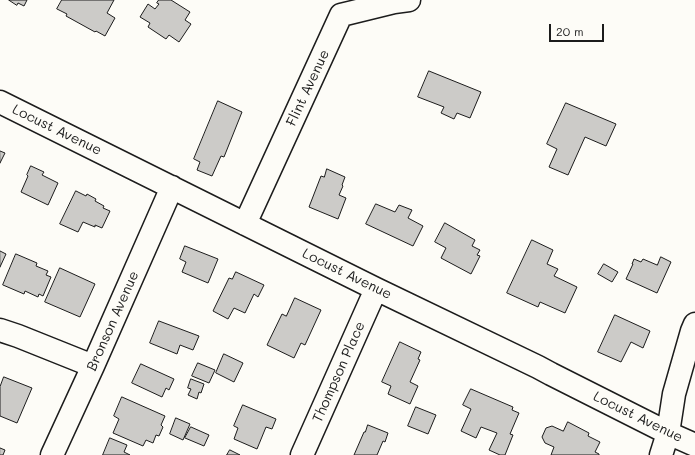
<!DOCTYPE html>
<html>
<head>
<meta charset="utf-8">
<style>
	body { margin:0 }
	#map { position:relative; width:695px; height:455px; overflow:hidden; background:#fdfcf7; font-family:Mali,sans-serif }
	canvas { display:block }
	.scale { position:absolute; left:549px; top:24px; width:55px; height:18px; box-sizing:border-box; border:2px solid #1c1c1c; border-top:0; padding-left:5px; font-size:12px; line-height:14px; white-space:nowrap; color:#1c1c1c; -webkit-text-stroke:3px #fdfcf7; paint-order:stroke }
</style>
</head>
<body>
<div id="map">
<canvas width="695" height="455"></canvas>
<div class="scale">20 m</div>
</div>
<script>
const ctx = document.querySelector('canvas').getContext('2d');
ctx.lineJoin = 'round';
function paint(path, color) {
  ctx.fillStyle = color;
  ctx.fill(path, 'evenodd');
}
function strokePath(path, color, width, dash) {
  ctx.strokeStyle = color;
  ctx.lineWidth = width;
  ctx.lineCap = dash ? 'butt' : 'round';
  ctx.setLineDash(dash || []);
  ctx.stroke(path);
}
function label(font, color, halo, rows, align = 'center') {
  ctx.font = font + ' Mali,sans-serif';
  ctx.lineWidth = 3.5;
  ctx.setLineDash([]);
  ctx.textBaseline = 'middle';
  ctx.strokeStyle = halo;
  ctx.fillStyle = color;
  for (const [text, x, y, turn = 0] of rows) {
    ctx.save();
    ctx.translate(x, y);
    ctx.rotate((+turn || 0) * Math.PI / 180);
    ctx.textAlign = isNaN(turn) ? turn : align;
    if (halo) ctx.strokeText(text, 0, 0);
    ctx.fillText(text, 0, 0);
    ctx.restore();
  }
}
const building = new Path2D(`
	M9,0H27L24,6L18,3L17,5Z
	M62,0H114L107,13L115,18L105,36L96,31L95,32L66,16L67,14L57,9Z
	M159,0H171L190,12L185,20L191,24L179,42L169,35L166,39L148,27L150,23L140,17L148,4L155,9L159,4L157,3Z
	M429,71L481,92L470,118L457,113L454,119L441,113L444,107L418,97Z
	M218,101L242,112L224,157L221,156L212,176L197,170L200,162L194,159Z
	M566,103L616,124L606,146L585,137L568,175L549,167L557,149L547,144Z
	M0,151L5,153L0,163Z
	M31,166L44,172L42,175L58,183L48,205L21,192L28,176L27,175Z
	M327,169L345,177L342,185L343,186L339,195L346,198L338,219L309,207L321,176L324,177Z
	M76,191L86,196L87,194L96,199L95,201L104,206L103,208L110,211L102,228L95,225V227L83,222L78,232L60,224Z
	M376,204L395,212L399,205L412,210L408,218L423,226L413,246L366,224Z
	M445,223L475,240L472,246L480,250L477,255L480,256L471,274L441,258L446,248L435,242Z
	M532,240L553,250L547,264L558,269L554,276L577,287L565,313L540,302L538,307L507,293Z
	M185,246L218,259L208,283L182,272L186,262L180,259Z
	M0,251L6,254L0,267Z
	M16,254L37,263L36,266L48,271L46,275L51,277L43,296L39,294L38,297L25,291L24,294L3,285Z
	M661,257L671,262L657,293L626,279L633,264H632L634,259L641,262L643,259L657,265Z
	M604,264L618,272L612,282L598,274Z
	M60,268L95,284L80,317L45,302Z
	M236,272L264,285L258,297L254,294L245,313L234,308L228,319L213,311L229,278L232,279Z
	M295,298L321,310L305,345L301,343L294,358L267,345L282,314L286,316Z
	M615,315L650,331L643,348L631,342L621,362L598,352Z
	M159,321L199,336L193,350L180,345L177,354L150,343Z
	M400,342L421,352L418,359L420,360L410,382L418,386L410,404L388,394L391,386L382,382Z
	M224,354L243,363L234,382L216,373Z
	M198,363L215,370L209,383L192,376Z
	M141,364L174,379L169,390L166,388L162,397L132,383Z
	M4,377L32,388L17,423L0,416V387Z
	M191,379L204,384L201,393L199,392L197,399L188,395L191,389L188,388Z
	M471,389L513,407L512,410L519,413L510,434L513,435L505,455H500L489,450L497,433L481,427L476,438L461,431L471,409L463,405Z
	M122,397L165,416L161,425L163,427L159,436L156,435L153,443L146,440L143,446L113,433L119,419L114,416Z
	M243,405L276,419L272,429L266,427L257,449L234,439L238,428L234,426Z
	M416,407L436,415L428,434L408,426Z
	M176,418L190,424L183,440L170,434Z
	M568,422L589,433L588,436L600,442L595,452L599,454V455H551L554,447L545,443L542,437L546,428L552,426L563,431Z
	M368,425L388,433L385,442L383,441L377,455H354L364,432H365Z
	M191,427L209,435L204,446L185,438Z
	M110,438L127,445L124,452L130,455H103Z
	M0,448L5,450L3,455H0Z
	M230,450L240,455H227Z`);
paint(building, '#cccbc8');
strokePath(building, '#1c1c1c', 1);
const street = new Path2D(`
	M0,102L376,289L538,367L551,374L668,433L695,445
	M245,224L341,15L394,2L409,0
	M0,330L18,336L93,366
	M52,455L93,366L172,187
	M302,455L376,289
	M661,455L668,433L674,394L692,331L695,324`);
strokePath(street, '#1c1c1c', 25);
strokePath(street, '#fdfcf7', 22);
label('14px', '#1c1c1c', '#fdfcf7', [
	["Flint Avenue",308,88,-65],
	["Locust Avenue",57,130,26],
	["Locust Avenue",347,274,26],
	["Bronson Avenue",113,321,-66],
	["Thompson Place",339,372,-66],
	["Locust Avenue",638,417,26]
]);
</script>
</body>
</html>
